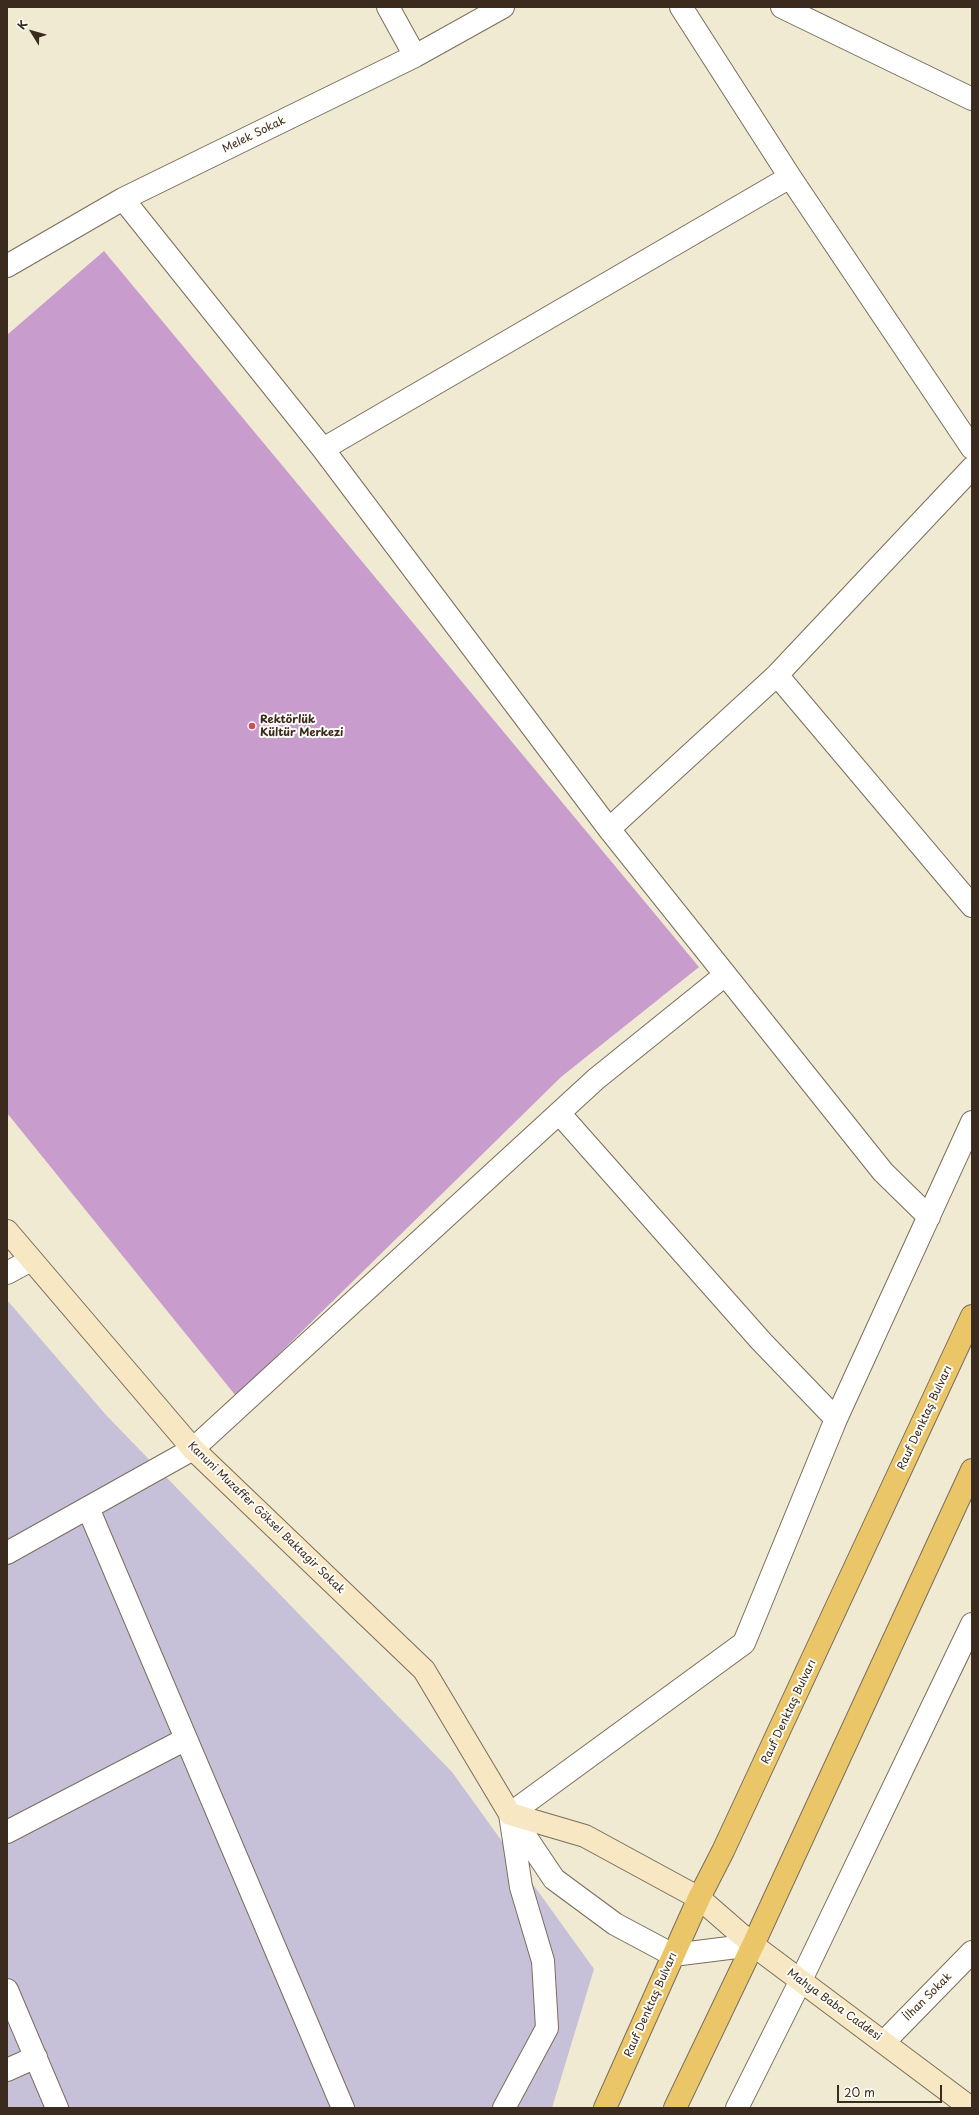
<!DOCTYPE html>
<html>
<head>
<meta charset="utf-8">
<style>
	body { margin:0 }
	#map { position:relative; width:979px; height:2115px; overflow:hidden; background:#efead1; font-family:"Playpen Sans",sans-serif }
	canvas { display:block }
	.frame { position:absolute; inset:0; border:8px solid #3b2a1e; pointer-events:none }
	.north { position:absolute; left:12px; top:12px; width:40px; height:40px; -webkit-text-stroke:3px #fdfcf7; paint-order:stroke; rotate:307deg; font-size:11px; font-weight:700; line-height:16px; text-align:center; color:#3b2a1e }
	.north::after { content:''; display:block; margin:auto; width:14px; height:18px; background:#3b2a1e; clip-path:polygon(50% 0,100% 100%,50% 72%,0 100%) }
	.scale { position:absolute; left:837px; top:2085px; width:105px; height:18px; box-sizing:border-box; border:2px solid #3b2a1e; border-top:0; padding-left:5px; font-size:12px; line-height:14px; white-space:nowrap; color:#3b2a1e; -webkit-text-stroke:3px #fdfcf7; paint-order:stroke }
</style>
</head>
<body>
<div id="map">
<canvas width="979" height="2115"></canvas>
<div class="frame"></div>
<div class="north">K</div>
<div class="scale">20 m</div>
</div>
<script>
const ctx = document.querySelector('canvas').getContext('2d');
ctx.lineJoin = 'round';
function paint(path, color) {
  ctx.fillStyle = color;
  ctx.fill(path, 'evenodd');
}
function strokePath(path, color, width, dash) {
  ctx.strokeStyle = color;
  ctx.lineWidth = width;
  ctx.lineCap = dash ? 'butt' : 'round';
  ctx.setLineDash(dash || []);
  ctx.stroke(path);
}
function label(font, color, halo, rows, align = 'center') {
  ctx.font = font + ' "Playpen Sans",sans-serif';
  ctx.lineWidth = 4;
  ctx.setLineDash([]);
  ctx.textBaseline = 'middle';
  ctx.strokeStyle = halo;
  ctx.fillStyle = color;
  for (const [text, x, y, turn = 0] of rows) {
    ctx.save();
    ctx.translate(x, y);
    ctx.rotate((+turn || 0) * Math.PI / 180);
    ctx.textAlign = isNaN(turn) ? turn : align;
    if (halo) ctx.strokeText(text, 0, 0);
    ctx.fillText(text, 0, 0);
    ctx.restore();
  }
}
paint(new Path2D(`
	M7,1300L106,1415L452,1772L594,1969L552,2108H7Z`), '#c7c0d9');
paint(new Path2D(`
	M104,251L699,967L561,1077L236,1396L7,1113V335Z`), '#c89ccd');
const street = new Path2D(`
	M388,7L415,56
	M681,7L790,177L972,448
	M782,7L972,99
	M123,199L323,449L609,829L777,675L972,468
	M7,266L123,199L415,56L503,7
	M323,449L790,177
	M777,675L972,906
	M609,829L883,1172L929,1217
	M559,1113L761,1341L836,1419
	M7,1273L31,1260
	M88,1508L343,2108
	M7,1553L193,1449L596,1079L725,975
	M510,1814L744,1643L836,1419L972,1122
	M513,1818L554,1879L615,1924L673,1955L753,1945
	M7,1832L186,1739
	M7,1990L57,2108
	M884,2042L972,1952
	M7,2070L36,2057
	M504,2108L547,2028L543,1961L521,1887L510,1814
	M737,2108L801,1980L972,1624`);
const secondary = new Path2D(`
	M7,1231L193,1449L424,1670L510,1814L585,1836L699,1898L753,1945L971,2108`);
const highway = new Path2D(`
	M605,2108L699,1898L723,1851L972,1316
	M675,2108L753,1945L972,1470`);
strokePath(street, '#7a6d5d', 24);
strokePath(secondary, '#7a6d5d', 24);
strokePath(highway, '#7a6d5d', 24);
strokePath(street, '#fff', 22);
strokePath(secondary, '#f7e8c3', 22);
strokePath(highway, '#ebc669', 22);
for (const [x, y, r, color] of [
	[252,726,4,"#d1495b"]
]) {
  const dot = new Path2D();
  dot.arc(x, y, r, 0, 2 * Math.PI);
  ctx.fillStyle = color;
  ctx.fill(dot);
  strokePath(dot, '#fdfcf7', 1.5);
}
label('11px', '#3b2a1e', '#fdfcf7', [
	["Melek Sokak",254,135,-26],
	["Rauf Denktaş Bulvarı",925,1418,-65],
	["Kanuni Muzaffer Göksel Baktagir Sokak",266,1518,44],
	["Rauf Denktaş Bulvarı",789,1712,-65],
	["İlhan Sokak",928,1997,-45],
	["Rauf Denktaş Bulvarı",651,2005,-66],
	["Mahya Baba Caddesi",834,2005,36]
]);
label('bold 11px', '#3b2a1e', '#fdfcf7', [
	["Rektörlük",260,720],
	["Kültür Merkezi",260,733]
], 'left');
</script>
</body>
</html>
